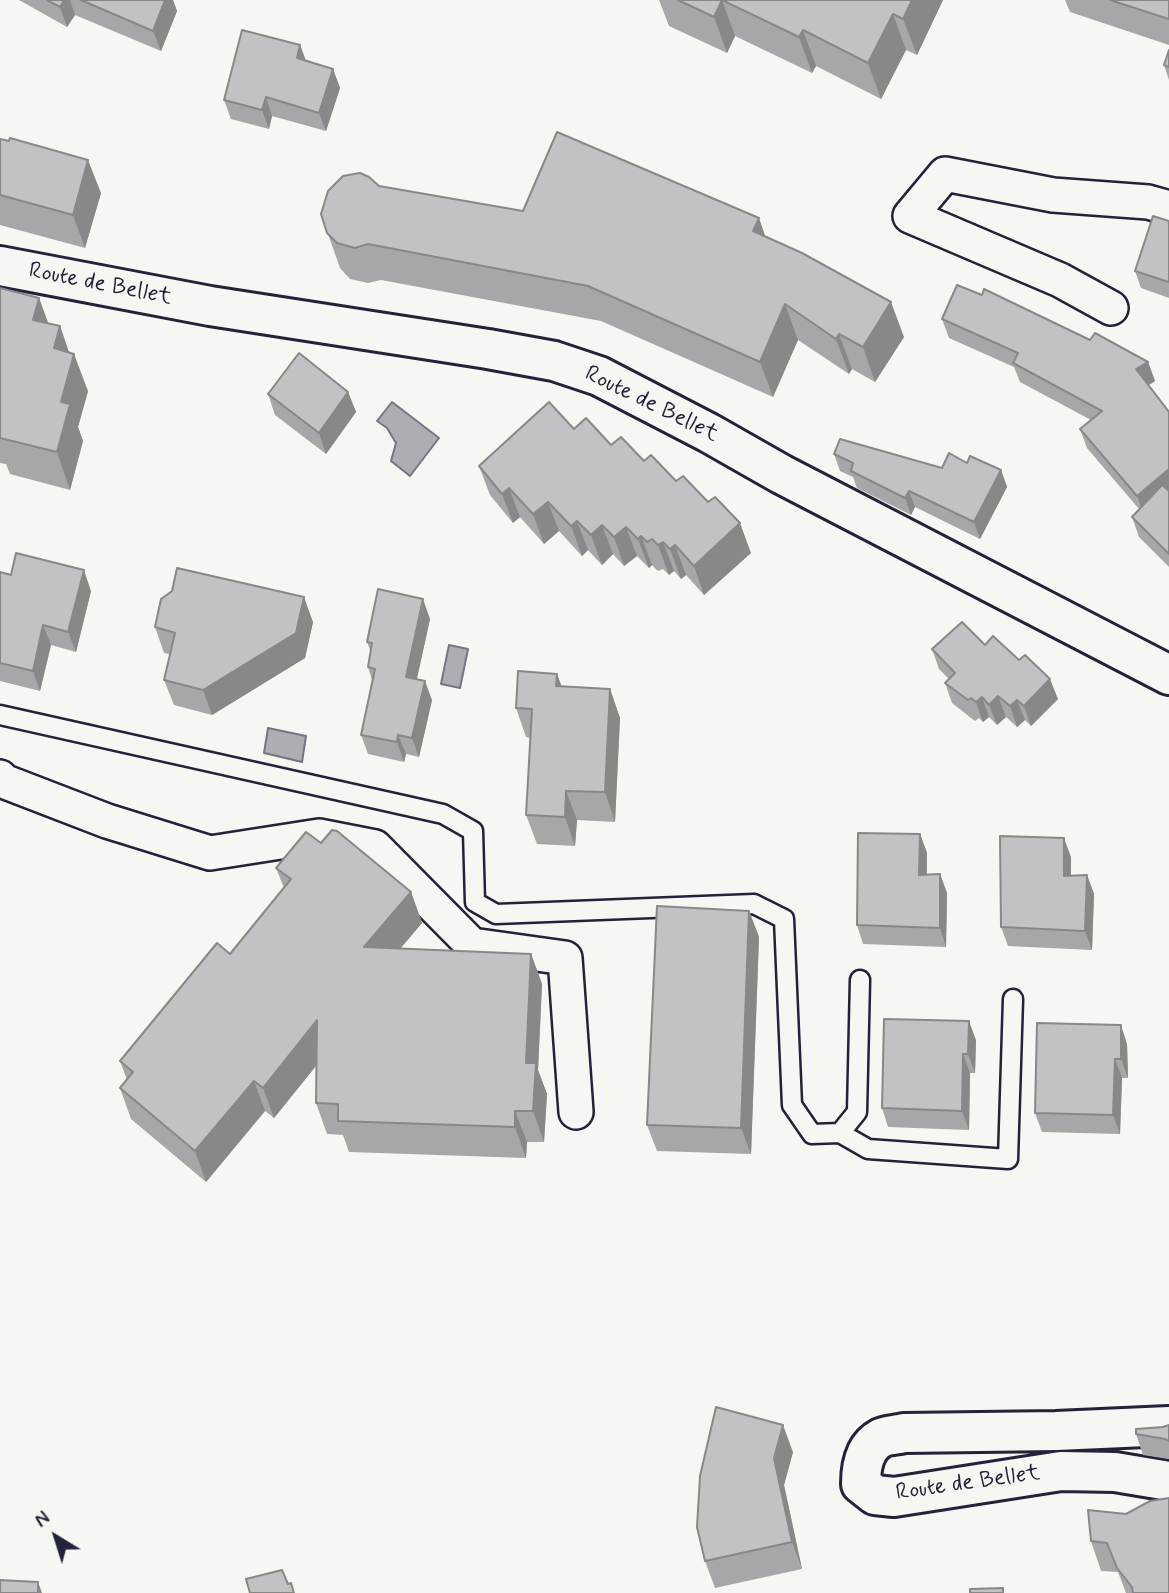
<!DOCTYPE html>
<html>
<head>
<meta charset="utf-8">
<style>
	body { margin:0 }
	#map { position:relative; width:1169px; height:1593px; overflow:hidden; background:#f6f6f2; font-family:Mynerve,sans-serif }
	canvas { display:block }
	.north { position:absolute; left:21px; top:1502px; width:70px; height:70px; -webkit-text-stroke:5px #f6f6f2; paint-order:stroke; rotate:322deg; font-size:19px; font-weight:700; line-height:28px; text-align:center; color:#22223b }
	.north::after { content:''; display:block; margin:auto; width:24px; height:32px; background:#22223b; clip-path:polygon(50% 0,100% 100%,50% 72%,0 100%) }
</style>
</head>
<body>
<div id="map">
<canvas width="1169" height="1593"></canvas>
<div class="north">N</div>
</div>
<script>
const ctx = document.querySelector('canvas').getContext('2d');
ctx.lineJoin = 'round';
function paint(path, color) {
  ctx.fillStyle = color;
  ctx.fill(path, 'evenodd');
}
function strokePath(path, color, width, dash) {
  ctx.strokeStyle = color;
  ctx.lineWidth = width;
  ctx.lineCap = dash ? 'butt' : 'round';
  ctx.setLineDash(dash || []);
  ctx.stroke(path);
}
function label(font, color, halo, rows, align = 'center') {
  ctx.font = font + ' Mynerve,sans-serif';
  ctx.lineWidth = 6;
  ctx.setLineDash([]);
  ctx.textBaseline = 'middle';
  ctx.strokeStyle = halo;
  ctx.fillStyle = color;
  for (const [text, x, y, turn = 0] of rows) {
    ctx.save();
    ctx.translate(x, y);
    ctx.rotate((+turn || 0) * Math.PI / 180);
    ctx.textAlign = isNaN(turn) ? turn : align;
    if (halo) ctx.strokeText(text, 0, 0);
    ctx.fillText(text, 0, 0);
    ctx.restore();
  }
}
const water = new Path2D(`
	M392,402L439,438L410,476L391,461L396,443L387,428L377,421Z
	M449,645L468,649L460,688L441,684Z
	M268,728L306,736L302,762L264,753Z`);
paint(water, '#adadb3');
strokePath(water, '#757583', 2);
const service = new Path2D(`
	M0,715L443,814L473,831L475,902L496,914L754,904L784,919L792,1105L812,1134L840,1133L857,1112L860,980
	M840,1133L868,1149L1008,1159L1013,999`);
const minor = new Path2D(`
	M1111,308L1060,280L910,216L945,174L1053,195L1148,202L1169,208
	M0,777L3,781L107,821L210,853L319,836L375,847L472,945L565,958L576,1112`);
const tertiary = new Path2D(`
	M0,266L210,306L488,349L554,361L599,376L709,433L781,474L1169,675
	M1169,1426L1056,1431L904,1433C897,1435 887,1435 881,1438C864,1447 861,1467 861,1484L875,1495L894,1497L1061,1471L1115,1472L1169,1481`);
strokePath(service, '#22223b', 23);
strokePath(minor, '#22223b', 38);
strokePath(tertiary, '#22223b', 44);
strokePath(service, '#f6f6f2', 18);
strokePath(minor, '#f6f6f2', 33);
strokePath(tertiary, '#f6f6f2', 38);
paint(new Path2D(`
	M19,0H173L177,11L161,51L75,15L67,27Z
	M659,0H943L917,55L906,50L881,99L816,66L812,73L735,36L727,53L669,26Z
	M1065,0H1169V45L1070,12Z
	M300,45L306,61L333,69L340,88L326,131L272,116L269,129L231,119L224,100Z
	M1169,50V80L1164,65Z
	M0,139L101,193L85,248L0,225Z
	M379,186L523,211L766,237L904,337L875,382L852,369L849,374L798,340L773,397L601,321L381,280L368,283L350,279L340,268L321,214Z
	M1169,221V298L1141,288L1135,271Z
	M0,288L39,298L48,323L60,326L69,353L88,391L78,427L83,441L70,490L10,474L6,464L0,463Z
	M942,319L1090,340L1148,362L1155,381L1148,385L1169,412V567L1139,537L1132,517L1139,509L1087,448L1080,429L1091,420L1020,382L1014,367L949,338Z
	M348,392L356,412L326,454L275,415L268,394Z
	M574,429L644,461L676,481L751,553L704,595L686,575L681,579L674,571L669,575L663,569L658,571L652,565L649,568L637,556L624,566L613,554L602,565L588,550L582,556L559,531L544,544L520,517L513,523L490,495L479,466Z
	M834,454L942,468L967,463L1001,470L1007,487L980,539L915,507L911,515L857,488L853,477L840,471Z
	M0,572L91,591L76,652L51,645L40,691L0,681Z
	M430,619L417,679L432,700L419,757L406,754L404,762L368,754L361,735L372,680L368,667L371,652L367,642Z
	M313,622L305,658L212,715L174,705L164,680L170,654L164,653L155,627Z
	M985,645L1058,699L1031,726L1025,720L1017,727L1006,717L997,725L989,717L983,722L979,718L975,721L952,703L945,683L949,679L939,669L932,649Z
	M562,686L610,689L620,718L615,822L577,820L575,846L537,844L526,815L530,738L526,737L516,708Z
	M920,834L927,853V875L940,874L947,893L946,947L863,944L857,925Z
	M321,843L411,892L422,923L400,949L531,954L542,984L538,1070L547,1094L544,1142H527L526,1158L349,1152L343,1135L327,1134L316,1103V1066L274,1118L265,1111L206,1182L131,1119L120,1088L127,1080L120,1061L230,954L284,888L276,868Z
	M1071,857V875H1087L1094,894L1092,950L1008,946L1001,927Z
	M749,911L759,937L751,1154L657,1151L647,1125Z
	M976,1040L975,1073H970L969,1130L888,1127L882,1108Z
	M1127,1044L1128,1078H1122L1120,1134L1042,1132L1035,1113Z
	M1169,1425V1459L1143,1455L1136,1434Z
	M793,1452L784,1485L802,1569L715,1588L705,1561Z
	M1126,1514L1169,1593H1126L1118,1572L1101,1571L1091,1541Z`), '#a7a7a9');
paint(new Path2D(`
	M64,0H70L75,15L67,27L60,7Z
	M165,0H173L177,11L161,51L153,31Z
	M722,0L735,36L727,53L714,17Z
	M912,0H943L917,55L903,19Z
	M893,14L906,50L881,99L868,63Z
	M803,30L816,66L812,73L799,37Z
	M300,45L307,64L297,58Z
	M333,69L340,88L326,131L319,113Z
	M266,97L272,116L269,129L262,110Z
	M88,160L101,193L85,248L73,215Z
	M759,218L771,253L753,231Z
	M39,298L53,336L33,320Z
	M891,302L904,337L875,382L863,347Z
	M785,304L798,340L773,397L760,362Z
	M60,326L72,361L74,354L88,391L78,427L83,441L70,490L57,452L61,402L54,348Z
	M839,334L852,369L849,374L836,339Z
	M1148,362L1155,381L1143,389L1136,369Z
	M348,392L356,412L326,454L319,433Z
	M1169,469V494L1144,515L1137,496Z
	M1001,470L1007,487L980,539L974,522Z
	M509,488L520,517L513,523L502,494Z
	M909,491L915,507L911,515L905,498Z
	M548,502L559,531L544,544L533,514Z
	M577,521L588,550L582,556L571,526Z
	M740,523L751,553L704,595L694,566Z
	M602,525L613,554L602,565L591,535Z
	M626,527L637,556L624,566L614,537Z
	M641,536L652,565L649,568L638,539Z
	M663,542L674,571L669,575L658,545Z
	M675,545L686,575L681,579L670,549Z
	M84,570L91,591L76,652L68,632Z
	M304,597L313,622L305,658L212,715L203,690Z
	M423,599L430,619L413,696L406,677Z
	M43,625L51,645L40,691L33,671Z
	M557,674L568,703L556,686Z
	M1050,679L1058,699L1031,726L1024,706Z
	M425,681L432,700L419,757L412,738Z
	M610,689L620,718L615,822L605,792Z
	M998,696L1006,717L997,725L989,705Z
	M982,697L989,717L983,722L976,702Z
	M1017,700L1025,720L1017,727L1010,706Z
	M398,735L406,754L404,762L397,742Z
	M566,791L577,820L575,846L565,817Z
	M920,834L927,853L926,894L919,875Z
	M1064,838L1071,857V895L1064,876Z
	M940,874L947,893L946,947L940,928Z
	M1087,875L1094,894L1092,950L1085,931Z
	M411,892L422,923L375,978L364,947Z
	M749,911L759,937L751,1154L741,1128Z
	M531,954L542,984L538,1070L547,1094L544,1142L533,1111L526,1063Z
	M317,1020L328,1051L274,1118L263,1088Z
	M969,1021L976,1040L975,1073L968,1054Z
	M1121,1025L1127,1044L1128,1078L1121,1059Z
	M963,1054L970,1073L969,1130L962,1111Z
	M1115,1059L1122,1078L1120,1134L1113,1115Z
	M254,1081L265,1111L206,1182L195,1151Z
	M515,1111L527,1142L526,1158L515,1127Z
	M783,1425L793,1452L784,1485L802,1569L792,1542L774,1458Z
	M38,1582L42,1593H38Z`), '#888889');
const building = new Path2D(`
	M47,0H64L60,7Z
	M81,0H165L153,31Z
	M678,0H912L903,19L893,14L868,63L803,30L799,37L722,0L714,17Z
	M1110,0H1169V19Z
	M242,30L300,45L297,58L333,69L319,113L266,97L262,110L224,100Z
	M1169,50V67L1164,65Z
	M557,132L759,218L753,231L802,253L891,302L863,347L839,334L836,339L785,304L760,362L588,286L368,244L355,248L337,243L327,233L321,214L328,191L343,176L360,173L369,177L379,186L523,211Z
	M10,138L88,160L73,215L0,195V139L9,141Z
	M1153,216L1169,221V282L1135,271Z
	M957,285L982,295L984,289L1090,340L1095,333L1148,362L1136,369L1169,412V469L1137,496L1080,429L1102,411L1013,363L1018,353L942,319Z
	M0,288L39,298L33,320L60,326L54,348L74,354L61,402L70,404L57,452L0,438Z
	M299,353L348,392L319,433L268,394Z
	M549,402L574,429L586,418L611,445L621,437L644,461L651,455L676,481L683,476L708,502L715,497L740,523L694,566L675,545L670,549L663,542L658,545L652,539L647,542L641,536L638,539L626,527L614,537L602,525L591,535L577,521L571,526L548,502L533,514L509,488L502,494L479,466Z
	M840,439L942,468L949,453L967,463L970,456L1001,470L974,522L909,491L905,498L851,471L853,463L834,454Z
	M1162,485L1169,491V554L1132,517Z
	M16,553L84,570L68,632L43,625L33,671L0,663V572L11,575Z
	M177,568L304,597L296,633L203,690L164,680L175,633L155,627L161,599L172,591Z
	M378,589L423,599L406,677L425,681L412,738L398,735L397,742L361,735L375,669L368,667L372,643L367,642Z
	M962,622L985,645L993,636L1019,660L1025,655L1050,679L1024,706L1017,700L1010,706L998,696L989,705L982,697L976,702L971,698L968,700L945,683L955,673L932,649Z
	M518,671L557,674L556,686L610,689L605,792L566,791L565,817L526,815L532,709L516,708Z
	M332,830L337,831L411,892L364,947L531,954L526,1063H536L533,1111H515V1127L338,1121V1104L316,1103L317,1020L263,1088L254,1081L195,1151L120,1088L133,1072L120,1061L217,943L230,954L291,879L276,868L306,832L321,843Z
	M858,833L920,834L919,875L940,874V928L857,925Z
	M1000,836L1064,838V876L1087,875L1085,931L1001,927Z
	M657,906L749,911L741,1128L647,1125Z
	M884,1019L969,1021L968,1054H963L962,1111L882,1108Z
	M1037,1023L1121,1025V1059H1115L1113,1115L1035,1113Z
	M716,1407L783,1425L774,1458L792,1542L705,1561L697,1527L700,1476Z
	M1169,1425V1441L1165,1439L1136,1434V1429L1163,1427Z
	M1169,1498V1593H1133L1132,1587L1117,1568L1107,1543L1091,1541L1088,1510L1126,1514L1150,1501Z
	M282,1570L288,1584L291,1583L294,1593H250L246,1579Z
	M0,1580L38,1582V1593H0Z
	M1003,1588V1593H970V1589Z`);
paint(building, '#c2c2c4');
strokePath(building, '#888889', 2);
label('23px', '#22223b', '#f6f6f2', [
	["Route de Bellet",100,285,11],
	["Route de Bellet",651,405,26],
	["Route de Bellet",968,1484,-8]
]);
</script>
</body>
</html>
